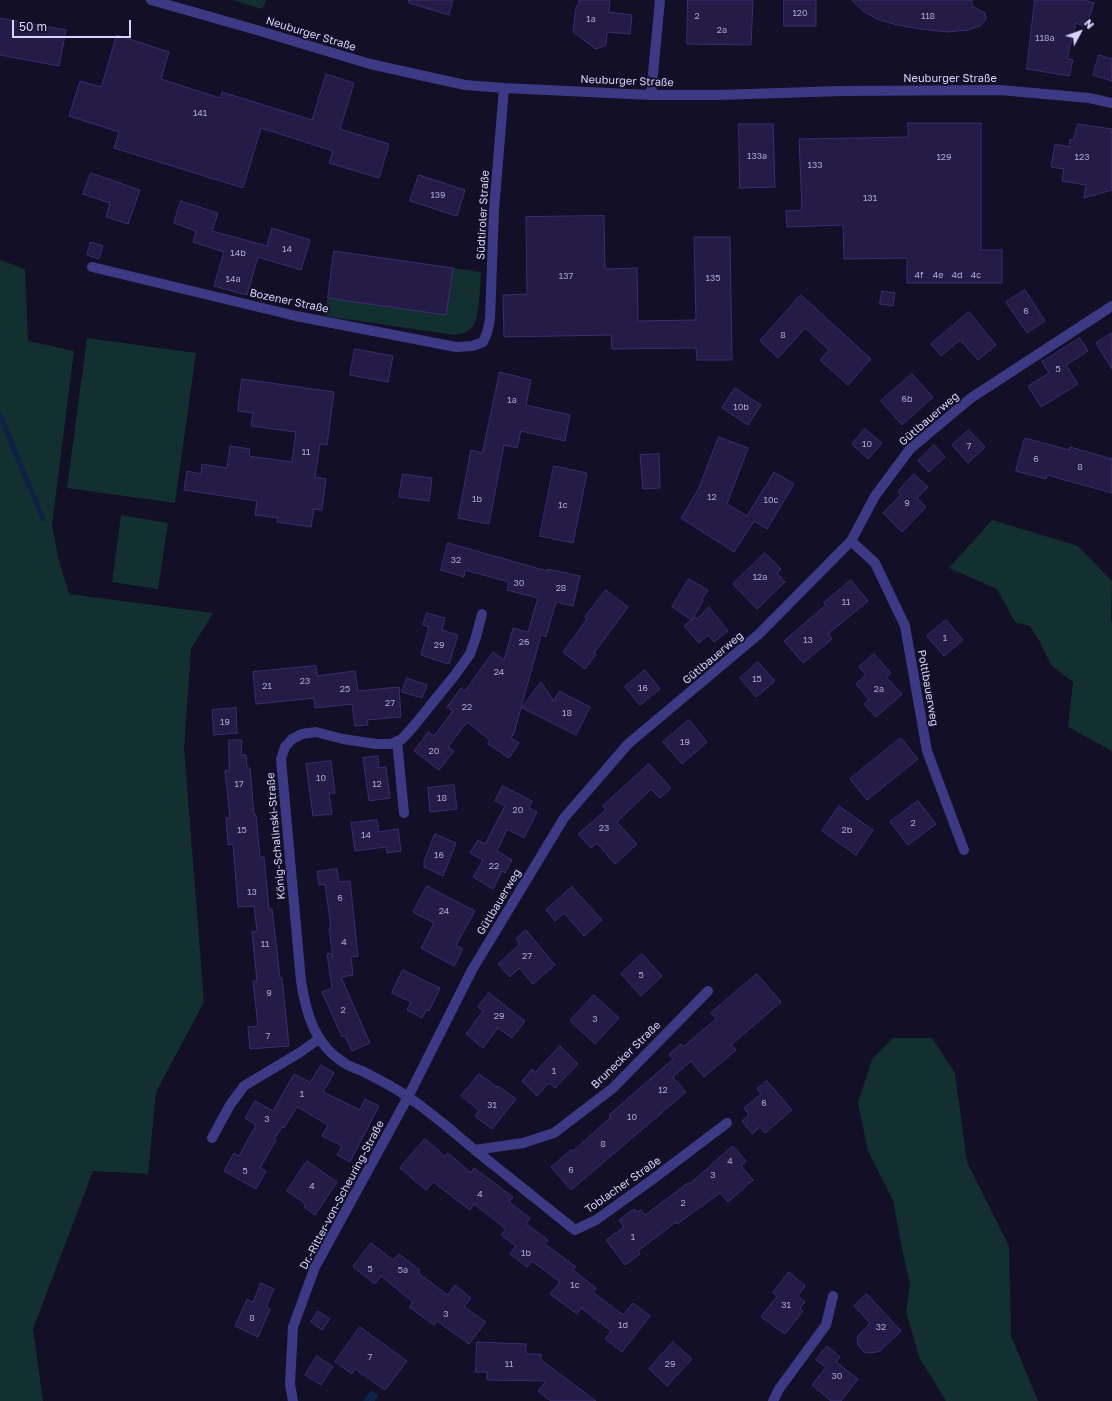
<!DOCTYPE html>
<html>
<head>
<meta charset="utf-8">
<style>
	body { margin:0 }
	#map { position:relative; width:1112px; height:1401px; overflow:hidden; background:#130f26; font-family:"Golos Text",sans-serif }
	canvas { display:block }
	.north { position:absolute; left:1060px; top:12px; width:40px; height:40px; -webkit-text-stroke:3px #130f26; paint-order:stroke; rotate:49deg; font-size:11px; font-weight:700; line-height:16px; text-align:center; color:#d9d4ff }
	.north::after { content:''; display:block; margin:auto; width:14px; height:18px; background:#d9d4ff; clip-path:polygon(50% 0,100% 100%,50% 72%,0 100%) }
	.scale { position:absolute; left:12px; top:20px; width:119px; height:18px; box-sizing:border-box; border:2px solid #d9d4ff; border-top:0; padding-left:5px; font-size:12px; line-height:14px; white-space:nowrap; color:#d9d4ff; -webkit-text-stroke:3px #130f26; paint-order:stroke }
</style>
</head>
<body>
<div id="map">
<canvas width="1112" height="1401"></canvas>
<div class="north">N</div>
<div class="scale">50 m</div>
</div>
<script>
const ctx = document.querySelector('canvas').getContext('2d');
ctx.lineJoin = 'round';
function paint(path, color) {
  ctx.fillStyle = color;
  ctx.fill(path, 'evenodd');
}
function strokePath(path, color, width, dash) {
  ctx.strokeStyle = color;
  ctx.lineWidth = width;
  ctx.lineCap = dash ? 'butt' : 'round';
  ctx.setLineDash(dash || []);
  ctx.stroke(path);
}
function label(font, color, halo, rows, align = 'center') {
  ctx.font = font + ' "Golos Text",sans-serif';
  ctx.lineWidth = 4;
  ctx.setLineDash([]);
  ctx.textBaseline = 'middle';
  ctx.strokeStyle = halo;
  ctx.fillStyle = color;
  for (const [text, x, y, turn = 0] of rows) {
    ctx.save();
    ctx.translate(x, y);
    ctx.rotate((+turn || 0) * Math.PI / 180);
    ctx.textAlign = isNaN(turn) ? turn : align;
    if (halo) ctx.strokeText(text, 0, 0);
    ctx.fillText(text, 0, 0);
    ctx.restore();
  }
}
paint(new Path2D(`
	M233,0H266L262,9Z
	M334,251L481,272C480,284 480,317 473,326C469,332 461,334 454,335L325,316Z
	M0,260L25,269L28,341L74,351L52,525L59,561L69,594L213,613L191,649L184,748L204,1002L156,1092L148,1174L93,1171L33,1329L43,1401H0Z
	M87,338L196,353L175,503L67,488Z
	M121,515L168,523L158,589L112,582Z
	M992,520L1078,546L1112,581L1111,621L1112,622V751L1068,727L1073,682L1051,665L1040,642L1030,626L1015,622L997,589L949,568Z
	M893,1038H932L955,1073L967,1162L1009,1246L1011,1336L1038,1401H946L920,1359L906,1312L910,1284L902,1249L893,1200L868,1151L858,1103L872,1059Z`), '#12302f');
paint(new Path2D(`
	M371,1390L379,1395L375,1401H363Z`), '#0c2248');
strokePath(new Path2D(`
	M0,415L43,519`), '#0c2248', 5);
const building = new Path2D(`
	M409,0H453L449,15L409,3Z
	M579,0H610L609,12L632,15L630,34L607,32L606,45L596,49L573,32L576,7L579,5Z
	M688,0H753L751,45L687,44Z
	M784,0H816V26H784Z
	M852,0H972V6L985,13L986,19L980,26L968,30L948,32L920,29L893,24L875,18L863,11Z
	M1035,0H1084L1094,3L1086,27L1076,23L1067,58L1073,60L1069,76L1027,69Z
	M0,18L66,30L59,66L0,55Z
	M117,35L169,52L161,79L220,98L222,92L312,120L326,74L354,83L340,129L389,144L379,178L329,163L333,151L261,128L243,188L114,148L119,132L69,116L80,81L101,87Z
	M1099,55L1112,59V81L1093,75Z
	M908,123H981V250H1002V283H907V258L844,259L843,225L787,227L786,211L802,210L799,139L908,137Z
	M739,124H773L775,187L740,188Z
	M1078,124L1112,129V190L1084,198L1086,185L1062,181L1064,169L1051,167L1055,144L1069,147L1070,139L1073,140Z
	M91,173L140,190L128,224L106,217L110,203L83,194Z
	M419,175L465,190L457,216L410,201Z
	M181,201L218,213L212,231L267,246L272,228L310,240L301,270L258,257L247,295L214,286L224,252L193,242L196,231L174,223Z
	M604,216L605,269L637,268L638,321L696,320L694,237H730L732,360H697L696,348L612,349L611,335L504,337L503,295L527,294L526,217Z
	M91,242L103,246L99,259L87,255Z
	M334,251L453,268L446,315L328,298Z
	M1025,290L1045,321L1027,333L1006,302Z
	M882,291L895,293L893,306L880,304Z
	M801,295L871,359L848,385L820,360L829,350L805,328L778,358L760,341Z
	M969,312L996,345L978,360L960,340L941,356L931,344Z
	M1112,333V369L1096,343Z
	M1080,338L1088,351L1066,365L1078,384L1041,407L1028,386L1049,373L1042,362Z
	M355,349L393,356L388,382L350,375Z
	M500,372L531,380L526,405L570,415L565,441L521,431L517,448L504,445L489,524L458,518L471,450L482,453Z
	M912,374L933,397L902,425L881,401Z
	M242,379L334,392L327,445L320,444L315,477L326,479L322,510L314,509L311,527L277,522L278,518L255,515L257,501L184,490L187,471L201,474L202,464L227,468L230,446L250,449L249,456L292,462L296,432L251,426L253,413L238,411Z
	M735,388L761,405L748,425L722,408Z
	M865,429L882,443L868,459L852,444Z
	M969,430L985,447L968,463L952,445Z
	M719,437L748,448L727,504L747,516L774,472L794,484L767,529L754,521L734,552L681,518L698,490Z
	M1025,438L1069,450L1070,447L1112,459V493L1047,475L1046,479L1016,471Z
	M934,445L945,457L929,472L918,461Z
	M659,454L660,488L643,489L640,455Z
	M554,466L587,473L573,543L540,536Z
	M403,474L432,478L429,501L399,497Z
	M914,474L928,487L917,498L926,507L902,532L883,513L901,495L898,492Z
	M448,543L547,571L548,569L580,576L573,606L556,602L546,637L541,635L514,733L511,738L519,743L509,758L488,744L490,740L467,722L448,747L454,751L439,770L414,751L428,732L434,736L453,711L447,707L461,688L465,691L493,652L504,660L513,628L528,632L538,598L507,590L509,582L465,570L464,577L441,570Z
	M765,553L781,569L777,573L785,582L757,609L733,584Z
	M689,579L708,590L702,599L703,601L692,620L672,607Z
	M851,580L868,601L828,634L832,639L803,663L784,641L826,605L824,603Z
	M606,590L628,607L594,653L596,654L585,669L563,652L587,619L585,617Z
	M709,607L728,631L714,642L708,635L699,643L684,626L695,617L697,619Z
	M427,613L445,618L442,630L458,635L449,664L421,655L429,627L423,625Z
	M946,620L963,640L944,656L927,636Z
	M874,654L891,673L886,677L902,694L876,717L864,704L869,700L856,684L866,675L859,667Z
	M758,662L775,681L756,697L740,678Z
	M316,666L317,676L355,671L358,691L399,687L401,717L367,720L368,725L355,726L352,704L315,708L314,698L256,704L253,672Z
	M645,670L660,689L640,705L625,687Z
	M407,678L427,685L422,698L402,692Z
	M541,682L554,701L559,691L590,707L576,735L522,708Z
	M236,708L237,733L214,735L212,710Z
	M689,720L707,742L682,764L663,742Z
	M901,738L918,759L867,800L850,779Z
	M229,740H242L241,755H246L247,768H250L254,815H256L260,857H264L269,909H272L280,978H282L289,1046L250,1049L248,1027L258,1026L253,981H257L252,932L257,931L254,906L238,907L233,844L228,845L226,818H230L225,771L229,770Z
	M378,756L379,768L386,767L390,798L369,801L363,758Z
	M331,761L335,793H329L332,814L313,816L306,764Z
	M649,764L671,788L660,798L651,789L617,822L637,844L615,864L597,843L591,848L578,834L606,810L603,806Z
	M454,785L457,809L430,812L428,788Z
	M503,786L532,801L529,808L537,812L524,838L507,829L497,851L512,860L505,873L502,871L493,889L473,877L483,860L470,853L478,840L485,844L505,806L495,801Z
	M918,801L936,824L908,845L890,822Z
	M839,806L873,830L856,855L822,831Z
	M377,820L379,832L398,829L401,851L387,853L386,847L355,851L351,823Z
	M435,834L456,843L443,876L424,867V862Z
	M337,869L339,882L350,881L358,956L351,957L353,975L341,977L370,1043L352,1051L345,1036L342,1037L322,992L332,988L327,954L330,953L333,958L329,928H331L325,884L319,885L317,872Z
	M427,886L475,911L456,945L463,949L454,966L421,948L434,923L413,912Z
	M572,887L602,920L584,936L564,913L555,921L546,910Z
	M526,930L555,965L533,984L519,968L510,977L498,964L520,944L516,939Z
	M642,954L662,976L641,996L621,974Z
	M403,970L440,988L429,1011L426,1010L422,1018L407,1010L411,1002L392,993Z
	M757,974L781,1002L731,1045L736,1050L704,1077L691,1061L673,1077L686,1092L571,1190L551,1167L571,1150L573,1151L611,1117L609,1115L673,1059L669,1054L681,1044L683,1047L716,1019L711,1013Z
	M489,993L525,1021L512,1038L498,1028L483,1048L466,1034L483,1011L478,1007Z
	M594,995L619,1018L595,1044L570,1021Z
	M560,1046L578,1064L555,1088L549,1083L537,1096L522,1081L532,1069L535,1072Z
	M321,1065L334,1073L323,1092L360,1110L365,1099L379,1106L350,1162L337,1155L342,1146L322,1136L328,1125L297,1107L284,1128L282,1127L274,1139L276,1140L260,1168L266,1171L256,1189L224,1171L234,1153L239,1156L256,1125L245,1118L255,1101L273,1111L294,1074L310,1082Z
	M479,1074L497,1087L498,1086L516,1099L492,1129L475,1116L479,1110L461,1096Z
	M767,1081L792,1110L765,1133L760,1127L752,1134L742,1121L749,1115L744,1108L761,1094L757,1089Z
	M425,1139L445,1156L448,1153L471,1173L474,1168L513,1197L509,1202L530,1218L526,1224L548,1240L545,1244L576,1267L573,1270L596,1288L593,1292L623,1315L633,1303L650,1316L622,1352L605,1339L611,1331L581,1308L577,1314L550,1294L560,1282L532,1261L527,1267L510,1254L516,1246L501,1235L506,1229L474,1204L470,1210L433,1182L426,1190L400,1168Z
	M733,1146L746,1161L741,1166L753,1180L728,1202L720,1193L677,1224L676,1222L638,1251L640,1254L625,1265L606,1240L624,1227L619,1220L634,1209L637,1212L641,1210L645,1215L688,1183L689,1184Z
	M307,1161L337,1182L315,1215L304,1207L306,1204L287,1191Z
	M371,1243L393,1260L399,1254L420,1270L418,1273L448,1295L455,1285L471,1298L464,1307L486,1322L469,1344L437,1321L434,1325L409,1307L413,1302L381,1276L375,1284L353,1267Z
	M789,1272L805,1286L798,1296L805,1302L800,1308L803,1311L785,1334L761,1317L777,1296L773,1293Z
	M261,1283L274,1289L266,1307L270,1309L258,1337L235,1326L247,1299L253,1302Z
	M867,1294L901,1331L880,1351L871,1353L864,1352L858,1345L857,1337L870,1323L854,1306Z
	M318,1311L330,1319L322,1330L311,1322Z
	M360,1327L407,1361L385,1390L355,1369L352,1374L335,1362Z
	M477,1342L526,1344V1354H541V1360L596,1401H551L538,1391L546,1381L487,1380V1372H476Z
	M673,1342L692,1359L667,1386L649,1369Z
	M827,1346L840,1357L836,1362L858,1379L841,1401H831L812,1385L826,1367L816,1360Z
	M317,1356L333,1367L321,1385L305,1375Z`);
paint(building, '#241b47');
strokePath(building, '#3b2d73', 1);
strokePath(new Path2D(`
	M151,0L260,31L370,64L465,85L504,88L651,95H718L842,91L1000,90L1089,98L1112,103
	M651,95L660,0
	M92,267L296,316L456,347L472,346L483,342L487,333L490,319L494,210L504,88
	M851,541L875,563L905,626L927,751L964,850
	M482,614L476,637L470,654L455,675L413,727L402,739L391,744H376L343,739L316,732L302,734L292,739L285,747L281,759L301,981C306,1014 315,1046 346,1064C351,1067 357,1069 362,1071C378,1079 394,1087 408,1097C431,1112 453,1132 475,1150L523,1143L554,1133L613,1088L708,991
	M397,741L404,813
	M212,1138L230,1105L244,1086L299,1053L319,1039
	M475,1150L575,1230L596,1220L649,1182L727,1123
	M293,1401L290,1384L293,1327L315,1267L408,1097L472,970L564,818L628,744L759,634L851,541L875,496L910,449L971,398L1112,306
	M773,1401L779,1389L826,1325L833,1296`), '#3d3a85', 10);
label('9px', '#aca6d1', null, [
	["120",800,13],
	["2",697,16],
	["118",928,16],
	["1a",591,19],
	["2a",722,30],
	["118a",1045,38],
	["141",200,113],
	["133a",757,156],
	["129",944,157],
	["123",1082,157],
	["133",815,165],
	["139",438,195],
	["131",870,198],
	["14",287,249],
	["14b",238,253],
	["4f",919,275],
	["4e",938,275],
	["4d",957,275],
	["4c",976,275],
	["137",566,276],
	["135",713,278],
	["14a",233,279],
	["6",1026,311],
	["8",783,335],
	["5",1058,369],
	["6b",907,399],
	["1a",512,400],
	["10b",741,407],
	["10",867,444],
	["7",969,446],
	["11",306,452],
	["6",1036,459],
	["8",1080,467],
	["12",712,497],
	["1b",477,499],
	["10c",771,500],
	["9",907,503],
	["1c",563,505],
	["32",456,560],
	["12a",760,577],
	["30",519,583],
	["28",561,588],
	["11",846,602],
	["1",945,638],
	["13",808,640],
	["26",524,642],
	["29",439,645],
	["24",499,672],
	["15",757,679],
	["23",305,681],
	["21",267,686],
	["16",643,688],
	["25",345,689],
	["2a",879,689],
	["27",390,703],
	["22",467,707],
	["18",567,713],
	["19",225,722],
	["19",685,742],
	["20",434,751],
	["10",321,778],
	["17",239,784],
	["12",377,784],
	["18",442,798],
	["20",518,810],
	["2",913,823],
	["23",604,828],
	["15",242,830],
	["2b",847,830],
	["14",366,835],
	["16",439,855],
	["22",494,866],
	["13",252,892],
	["6",340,898],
	["24",444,911],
	["4",344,942],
	["11",265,944],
	["27",527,956],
	["5",641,975],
	["9",269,993],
	["2",343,1010],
	["29",499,1016],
	["3",595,1019],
	["7",268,1036],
	["1",554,1071],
	["12",663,1090],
	["1",302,1094],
	["6",764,1103],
	["31",492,1105],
	["10",632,1117],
	["3",267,1119],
	["8",603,1144],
	["4",730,1161],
	["6",571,1170],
	["5",245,1171],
	["3",713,1175],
	["4",312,1186],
	["4",480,1194],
	["2",683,1203],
	["1",633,1237],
	["1b",526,1253],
	["5",370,1269],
	["5a",403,1270],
	["1c",575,1285],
	["31",786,1305],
	["3",446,1314],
	["8",252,1318],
	["1d",623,1325],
	["32",881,1327],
	["7",370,1357],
	["11",509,1364],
	["29",670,1364],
	["30",837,1376]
]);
label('11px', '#d9d4ff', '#130f26', [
	["Neuburger Straße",311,34,17],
	["Neuburger Straße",950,79],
	["Neuburger Straße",627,81,2],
	["Südtiroler Straße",483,215,-87],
	["Bozener Straße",289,301,12],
	["Gütlbauerweg",929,419,-41],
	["Gütlbauerweg",713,658,-40],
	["Poltlbauerweg",928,688,80],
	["König-Schalinski-Straße",276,836,-95],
	["Gütlbauerweg",499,902,-59],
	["Brunecker Straße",626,1055,-44],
	["Toblacher Straße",623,1185,-35],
	["Dr.-Ritter-von-Scheuring-Straße",342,1195,-62]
]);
</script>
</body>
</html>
